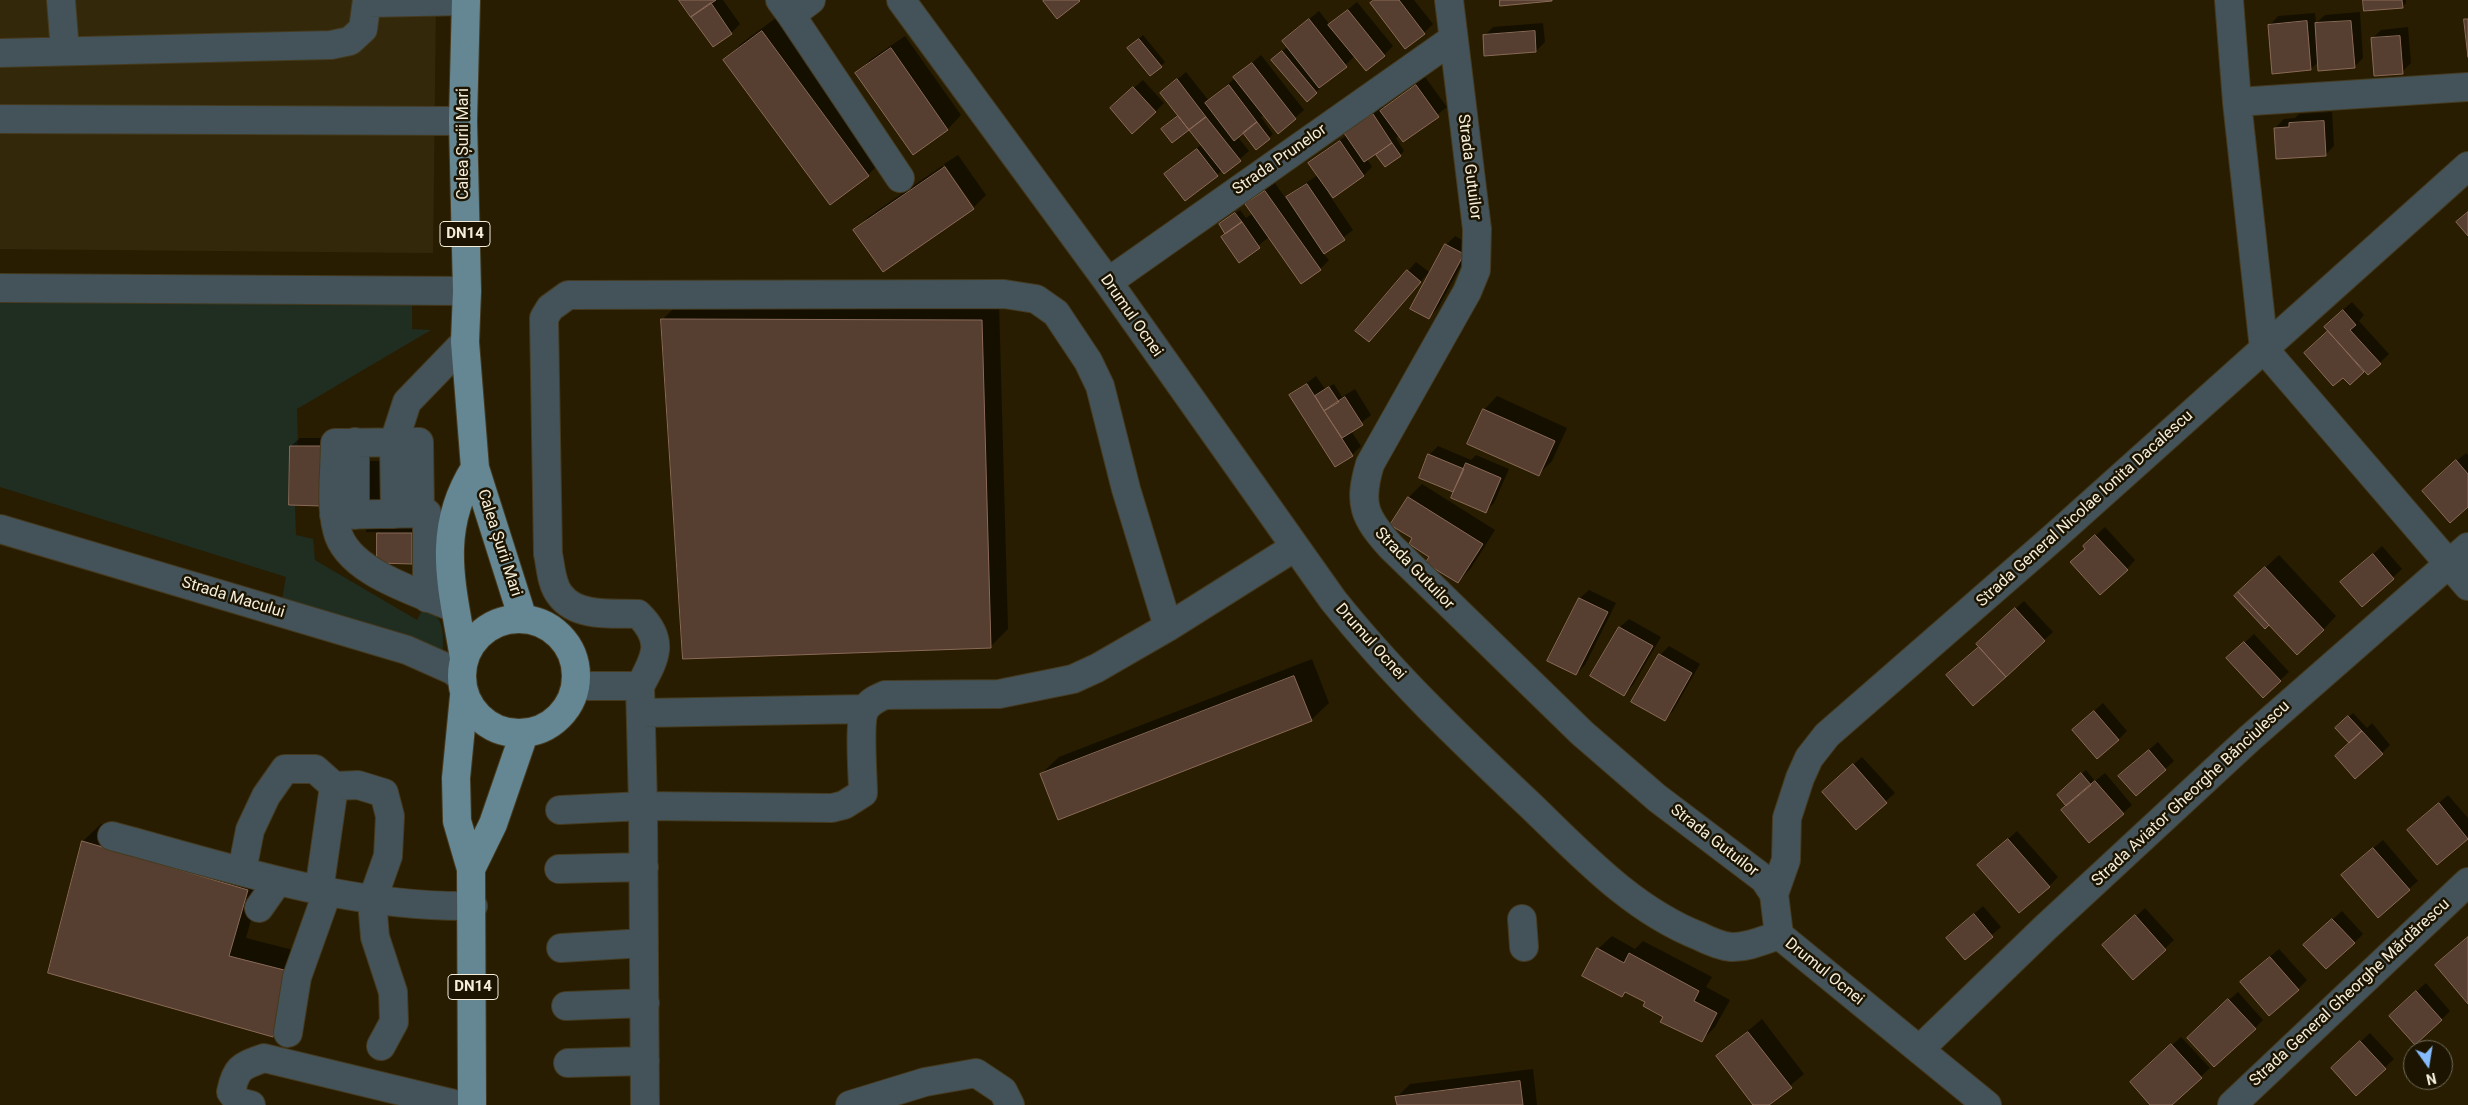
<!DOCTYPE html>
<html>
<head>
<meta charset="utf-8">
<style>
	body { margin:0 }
	#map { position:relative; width:2468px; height:1105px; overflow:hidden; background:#281d00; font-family:Roboto,sans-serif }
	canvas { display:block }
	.north { position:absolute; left:2403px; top:1040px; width:50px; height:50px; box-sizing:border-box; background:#1c1400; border:1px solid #726b58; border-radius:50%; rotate:167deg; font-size:14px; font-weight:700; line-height:20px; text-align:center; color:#f4eedb }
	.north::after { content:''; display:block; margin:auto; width:18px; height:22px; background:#86bbfb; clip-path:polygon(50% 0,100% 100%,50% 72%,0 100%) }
</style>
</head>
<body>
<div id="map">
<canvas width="2468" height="1105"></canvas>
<div class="north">N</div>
</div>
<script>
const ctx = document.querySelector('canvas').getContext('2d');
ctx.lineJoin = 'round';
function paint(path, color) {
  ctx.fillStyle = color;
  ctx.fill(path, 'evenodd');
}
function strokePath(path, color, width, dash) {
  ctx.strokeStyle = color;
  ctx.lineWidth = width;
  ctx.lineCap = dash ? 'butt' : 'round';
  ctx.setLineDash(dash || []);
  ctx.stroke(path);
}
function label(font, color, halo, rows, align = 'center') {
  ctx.font = font + ' Roboto,sans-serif';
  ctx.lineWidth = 5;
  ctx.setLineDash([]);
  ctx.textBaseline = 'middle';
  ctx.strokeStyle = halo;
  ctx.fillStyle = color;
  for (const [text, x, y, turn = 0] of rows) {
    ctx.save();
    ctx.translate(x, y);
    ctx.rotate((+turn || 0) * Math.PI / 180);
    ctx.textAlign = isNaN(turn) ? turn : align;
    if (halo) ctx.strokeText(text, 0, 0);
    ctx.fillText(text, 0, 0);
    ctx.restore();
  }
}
paint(new Path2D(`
	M0,0H436L433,253L0,249Z`), '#33290a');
paint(new Path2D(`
	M0,294L412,302V329L431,330L297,409L298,446H290L289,505H295L296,535L313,539L315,560L417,620L421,612L427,610C445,618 443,634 443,652L282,599L286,577L0,487Z`), '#202d21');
paint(new Path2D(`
	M680,0H723L740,24L731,33Z
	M1375,0H1414L1433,24L1424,33Z
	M2365,0H2406V3L2402,7Z
	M1357,2L1393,46L1384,55L1355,56L1316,92L1273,60L1288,46L1283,41L1319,11L1330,25Z
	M2360,12L2363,58L2354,67L2319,61L2311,69L2270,25L2278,16L2315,13L2316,23L2325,15Z
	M780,15L885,158L868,175L725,60L742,43Z
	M1543,23L1545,42L1536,51L1484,36L1493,27Z
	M2408,27L2411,63L2402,72L2372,39L2381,30Z
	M1143,35L1165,62L1161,66L1129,48Z
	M905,36L961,115L948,129L913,153L857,74L870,60Z
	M1261,55L1304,110L1295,118L1264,114L1261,117L1273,134L1269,138L1244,131L1237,136L1249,151L1224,173L1222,170L1217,175L1166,174L1202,144L1189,128L1172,142L1167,125L1179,115L1162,93L1186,72L1209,101Z
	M1425,77L1447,107L1404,141L1399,135L1396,138L1404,151L1400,155H1377L1380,150L1367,159L1372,167L1364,175L1333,197L1330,192L1328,193L1353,230L1323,253L1329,260L1320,269L1269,237L1239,261L1221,224L1225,220L1240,210L1246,218L1253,213L1247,204L1275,183L1286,199L1297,189L1318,175L1310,164L1319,155L1347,135L1346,133L1355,124L1382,106L1384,109Z
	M1143,80L1164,103L1155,112L1120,100Z
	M2332,112L2334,146L2325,155L2275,128L2284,119L2295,118L2299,114Z
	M958,155L986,195L974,207L944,164Z
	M942,166L971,207H974L883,270L855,231L868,217Z
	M1455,236L1472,245L1438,308L1429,317L1446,245Z
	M1416,262L1429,272L1377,332L1408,271Z
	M680,302H999L1008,629L991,646L663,319Z
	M2352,302L2364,315L2359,321L2389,354L2368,374L2365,370L2350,383L2343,376L2330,331L2334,318Z
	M1316,376L1325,389L1334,384L1342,397L1355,389L1371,415L1351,431L1361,446L1352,455L1291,395Z
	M1497,396L1567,428L1552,461L1539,474L1484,410Z
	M300,438H331V496L291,446Z
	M1438,446L1471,460L1476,455L1509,469L1494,503L1485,512L1455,492L1420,477L1430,454Z
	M2466,453L2468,455V505L2432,482Z
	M345,461H427L420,554L412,562L379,533L380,532H366V491Z
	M1422,484L1495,530L1471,568L1458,582L1414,537L1409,497Z
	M2105,527L2135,560L2127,569L2086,549L2093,538Z
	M2382,546L2402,569L2362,605L2351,574Z
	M2279,555L2336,616L2323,630L2253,579Z
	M1589,590L1616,603L1585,665L1576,674L1548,660L1580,598Z
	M2024,601L2053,632L1973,704L1948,675L1980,646L1987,635Z
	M1629,619L1661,637L1633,685L1624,694L1592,676L1620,627Z
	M2254,634L2289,672L2263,696L2237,650Z
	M1669,646L1700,664L1673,711L1664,720L1660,655Z
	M1312,659L1329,703L1311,720L1041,774L1059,757Z
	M2103,703L2127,731L2118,740L2082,722Z
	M2353,713L2367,728L2372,723L2390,745L2382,753L2350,743L2337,728Z
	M2158,742L2174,761L2165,769L2129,767Z
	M1862,757L1895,793L1856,828L1832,783Z
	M2086,770L2095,781L2105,773L2132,805L2123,813L2067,805L2062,791Z
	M2448,795L2468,818V837L2437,863L2418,821Z
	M101,824L264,872L246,938L309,954L290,1018L272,1036L49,972L83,841Z
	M2017,831L2058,877L2049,886L1988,857Z
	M2383,840L2418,881L2378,916L2352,866Z
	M1983,906L2001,927L1965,959L1947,938Z
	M2145,908L2174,940L2133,978L2113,937Z
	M2342,911L2363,934L2354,943L2314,936Z
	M1612,936L1635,949L1643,941L1712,977L1706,987L1730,1000L1715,1027L1702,1040L1646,1002L1627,991L1622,996L1598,949Z
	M2279,949L2307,980L2298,989L2251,973Z
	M2426,983L2450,1011L2441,1020L2399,1007Z
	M2238,992L2263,1020L2255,1028L2197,1029Z
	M1762,1019L1804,1074L1767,1105H1755L1718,1056Z
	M2370,1033L2394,1059L2356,1094L2341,1060Z
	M2181,1037L2210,1068L2170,1105H2152L2140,1073Z
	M1533,1069L1537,1105H1398L1397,1097L1410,1084Z`), '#0007');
const building = new Path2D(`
	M679,0H716L691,17Z
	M1045,0H1079L1080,1L1057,19L1043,1Z
	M1374,0H1399L1425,34L1405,49L1370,3Z
	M1500,0H1552V1L1500,6Z
	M2363,0H2402L2403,8L2364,11Z
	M711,3L732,34L713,47L691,17Z
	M1348,10L1385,56L1366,71L1328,25Z
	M1309,19L1347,67L1319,88L1282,41Z
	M2464,19H2468V57Z
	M2307,21L2311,70L2272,74L2268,25Z
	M2351,21L2355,68L2318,71L2315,23Z
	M762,31L869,176L830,205L723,60Z
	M1535,31L1536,52L1484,56L1483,35Z
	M2400,36L2403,74L2374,76L2371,38Z
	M1139,39L1162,67L1150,76L1127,48Z
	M891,48L948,130L913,155L855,73Z
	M1282,51L1317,93L1307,102L1271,60Z
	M1252,63L1296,119L1278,134L1233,77Z
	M1177,79L1206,117L1189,130L1160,93Z
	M1229,85L1257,122L1234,141L1205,103Z
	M1416,85L1439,117L1403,142L1380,111Z
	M1133,87L1156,112L1132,134L1110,108Z
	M1373,114L1392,143L1364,162L1344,133Z
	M1178,116L1189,130L1172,143L1161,129Z
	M1206,117L1241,161L1224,174L1189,130Z
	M2324,121L2326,156L2276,159L2274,128L2289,127V123Z
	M1257,122L1270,139L1256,150L1243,133Z
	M1340,141L1364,176L1333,198L1308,163Z
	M1392,143L1401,156L1385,167L1376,155Z
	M1197,149L1218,176L1185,201L1164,174Z
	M945,167L974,209L883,272L853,230Z
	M1307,184L1345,240L1324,254L1286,197Z
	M1265,191L1321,270L1301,284L1245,204Z
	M2468,212V236L2456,222Z
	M1235,213L1242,222L1225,234L1219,224Z
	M1242,222L1260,248L1239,263L1221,237Z
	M1445,244L1464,254L1429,319L1410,309Z
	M1407,270L1421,282L1369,342L1355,331Z
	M2343,310L2356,325L2350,330L2381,364L2368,375L2324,327Z
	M661,319L982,320L991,648L683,659Z
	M2328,331L2364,372L2350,385L2343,378L2333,386L2304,353Z
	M1307,384L1353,456L1335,467L1289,395Z
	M1329,387L1339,402L1324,411L1315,396Z
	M1345,397L1363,425L1342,438L1324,411Z
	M1483,409L1555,441L1539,476L1467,444Z
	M290,446H323L322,506L289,505Z
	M1428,454L1464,469L1453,492L1419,478Z
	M2456,460L2468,474V507L2450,523L2422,491Z
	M1466,463L1501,478L1486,513L1451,498Z
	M1408,497L1483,544L1458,583L1425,563L1429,557L1409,544L1412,538L1390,525Z
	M377,533H412V564L377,563Z
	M2095,535L2128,570L2100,595L2070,562L2085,549L2083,546Z
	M2373,554L2394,579L2362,607L2340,582Z
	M2265,567L2324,630L2297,655L2238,592Z
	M2238,592L2269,625L2265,629L2234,596Z
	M1579,598L1608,612L1576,675L1547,661Z
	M2015,608L2045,641L2006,677L1976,644Z
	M1619,627L1653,646L1624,696L1590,676Z
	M2244,642L2281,681L2263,698L2226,658Z
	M1979,647L2006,677L1973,706L1946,675Z
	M1659,654L1692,673L1665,721L1631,702Z
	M1294,676L1312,721L1058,820L1040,774Z
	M2094,711L2119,740L2097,759L2072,730Z
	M2348,716L2362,731L2349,743L2335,728Z
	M2362,731L2383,754L2355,779L2335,756Z
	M2149,750L2166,770L2136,796L2118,776Z
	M1853,764L1887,803L1856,830L1822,792Z
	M2081,773L2091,785L2066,806L2057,795Z
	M2095,781L2124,814L2089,843L2061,810Z
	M2439,803L2468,839L2437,865L2407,830Z
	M2008,839L2050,887L2019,913L1977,865Z
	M82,841L248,890L229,956L292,972L273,1037L48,973Z
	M2373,848L2410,890L2378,918L2341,875Z
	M1974,914L1993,937L1965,960L1946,938Z
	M2135,915L2166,950L2133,980L2102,945Z
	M2332,919L2355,943L2326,969L2303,945Z
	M2468,937V1004L2435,965Z
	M1597,948L1624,963L1629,953L1699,991L1694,1001L1717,1013L1702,1042L1660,1022L1663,1017L1643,1006L1645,1002L1625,992L1622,997L1582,976Z
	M2270,957L2299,990L2269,1016L2240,982Z
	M2416,991L2442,1020L2415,1045L2389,1016Z
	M2228,999L2256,1029L2214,1067L2187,1038Z
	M1748,1032L1792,1088L1769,1105H1753L1716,1056Z
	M2360,1041L2386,1069L2356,1096L2331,1068Z
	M2171,1044L2202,1078L2172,1105H2150L2130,1082Z
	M1520,1081L1523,1105H1397L1395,1097Z`);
paint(building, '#563e30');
strokePath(building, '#8a6a57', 1);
const minor = new Path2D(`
	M61,0L65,51
	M780,0L791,15L811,0
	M901,0L1108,282L1333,600C1392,674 1461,740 1530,805C1581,854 1631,909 1699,936C1709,941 1720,946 1731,947C1747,948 1764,940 1779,935L1987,1105
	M1449,0L1477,229L1476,270L1467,292L1370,464C1358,504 1364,517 1391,547L1582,733L1657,798L1764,879L1774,894L1779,935
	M2229,0L2237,102L2264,349L2468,586
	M368,3L466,1
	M791,15L900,178
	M0,53L331,45L350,41L363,29L367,0
	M2237,102L2468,87
	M0,119L463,121
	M1108,282L1453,39
	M0,288L467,291
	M355,442V515
	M420,513L419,442L335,443C335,471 330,503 337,530C347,573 419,592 454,608
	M395,514L394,442L407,402L465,342
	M334,515L427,513V598
	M0,529L407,650L452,670L461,677
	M576,686H640L643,806L832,808L844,805L863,793C863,775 858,719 866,708C871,701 878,698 885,695L999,694L1073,679L1097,668L1168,627L1295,547
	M640,686C656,657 665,640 638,614C614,613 577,618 560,595C551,584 551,567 548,554L544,318L550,308L568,295L1004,294L1036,299L1056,313L1088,361L1100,386L1126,489L1168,627
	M641,713L865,709
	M334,786L358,785L384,793L390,816L388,856L372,901L375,937L393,992L394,1022L381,1046
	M560,810L643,806L645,1105
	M112,836C231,868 348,908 473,906
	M559,869L644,867
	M242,871L250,830L266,796L285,769H315L334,786L319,891
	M1774,894L1786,860L1787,818L1800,778L1809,758L1827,735L2054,537L2468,166
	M259,908L278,881
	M1522,919L1524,947
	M561,948L644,943
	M566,1006L645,1003
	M288,1033L297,977L327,893
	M1920,1049L2045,928L2250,738L2468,547
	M568,1063L645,1061
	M251,1105L239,1102L231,1092C236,1067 242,1066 264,1058L459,1105
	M850,1105L925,1082L976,1073L1003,1091L1010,1105
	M2232,1105L2468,882`);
const major = new Path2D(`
	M466,0L463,121L467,291L465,342L475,468L523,619
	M462 676a57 57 0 1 1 114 0a57 57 0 1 1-114 0Z
	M464,658C453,589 434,532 475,468
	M464,696L456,778L457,821L471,869L472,1105
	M471,869L493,824L524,734`);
strokePath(minor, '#453a1f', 30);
strokePath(major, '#453a1f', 30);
strokePath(minor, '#435359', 28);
strokePath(major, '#658793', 28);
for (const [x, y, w] of [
	[465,234,50],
	[473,987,50]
]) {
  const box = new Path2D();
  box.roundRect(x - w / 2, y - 12.5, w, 25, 4);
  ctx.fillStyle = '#1c1400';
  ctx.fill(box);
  strokePath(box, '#f4eedb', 1);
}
label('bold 15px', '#f4eedb', null, [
	["DN14",465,234],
	["DN14",473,987]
]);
label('16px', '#f4eedb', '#1c1400', [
	["Calea Șurii Mari",464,144,-90],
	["Strada Prunelor",1280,160,-35],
	["Strada Gutuilor",1469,167,83],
	["Drumul Ocnei",1131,316,55],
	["Strada General Nicolae Ionita Dacalescu",2085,509,-42],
	["Calea Șurii Mari",499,543,72],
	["Strada Gutuilor",1414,569,46],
	["Strada Macului",233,598,17],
	["Drumul Ocnei",1370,642,48],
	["Strada Aviator Gheorghe Bănciulescu",2191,794,-43],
	["Strada Gutuilor",1714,841,38],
	["Drumul Ocnei",1824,972,39],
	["Strada General Gheorghe Mărdărescu",2350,993,-43]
]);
</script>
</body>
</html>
